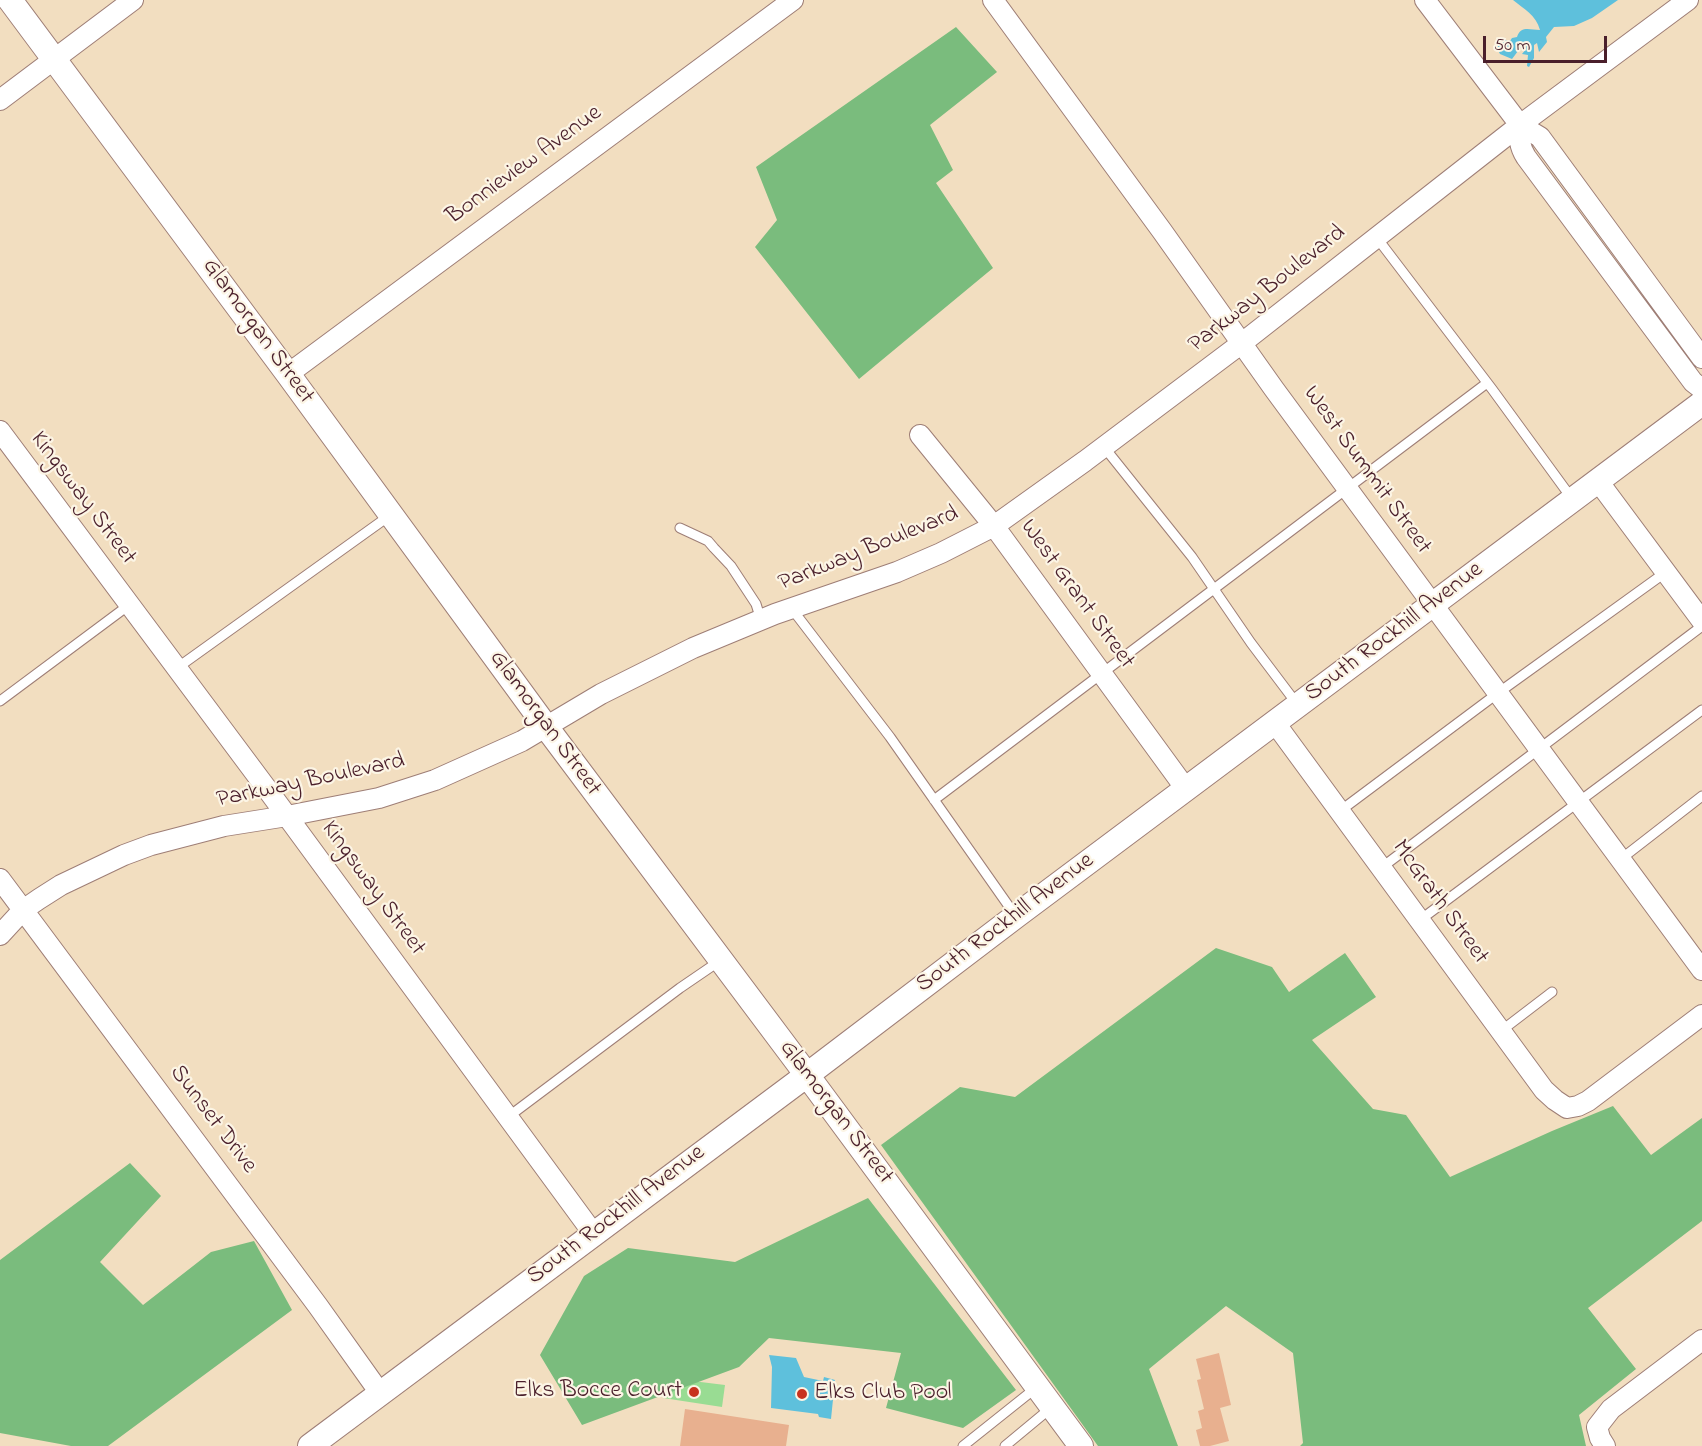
<!DOCTYPE html>
<html>
<head>
<meta charset="utf-8">
<style>
	body { margin:0 }
	#map { position:relative; width:1702px; height:1446px; overflow:hidden; background:#f2dec0; font-family:"Indie Flower",sans-serif }
	canvas { display:block }
	.scale { position:absolute; left:1483px; top:36px; width:124px; height:27px; box-sizing:border-box; border:3px solid #4a1f2b; border-top:0; padding-left:8px; font-size:18px; line-height:21px; white-space:nowrap; color:#4a1f2b; -webkit-text-stroke:4px #fcf5e5; paint-order:stroke }
</style>
</head>
<body>
<div id="map">
<canvas width="1702" height="1446"></canvas>
<div class="scale">50 m</div>
</div>
<script>
const ctx = document.querySelector('canvas').getContext('2d');
ctx.lineJoin = 'round';
function paint(path, color) {
  ctx.fillStyle = color;
  ctx.fill(path, 'evenodd');
}
function strokePath(path, color, width, dash) {
  ctx.strokeStyle = color;
  ctx.lineWidth = width;
  ctx.lineCap = dash ? 'butt' : 'round';
  ctx.setLineDash(dash || []);
  ctx.stroke(path);
}
function label(font, color, halo, rows, align = 'center') {
  ctx.font = font + ' "Indie Flower",sans-serif';
  ctx.lineWidth = 4.5;
  ctx.setLineDash([]);
  ctx.textBaseline = 'middle';
  ctx.strokeStyle = halo;
  ctx.fillStyle = color;
  for (const [text, x, y, turn = 0] of rows) {
    ctx.save();
    ctx.translate(x, y);
    ctx.rotate((+turn || 0) * Math.PI / 180);
    ctx.textAlign = isNaN(turn) ? turn : align;
    if (halo) ctx.strokeText(text, 0, 0);
    ctx.fillText(text, 0, 0);
    ctx.restore();
  }
}
paint(new Path2D(`
	M668,1378L725,1385L722,1407L663,1398Z`), '#99dc93');
paint(new Path2D(`
	M956,27L997,72L930,125L953,170L936,183L993,268L859,379L755,247L777,220L756,167Z
	M1216,948L1272,967L1289,992L1345,953L1376,997L1312,1040L1373,1109L1406,1115L1450,1177L1552,1131L1613,1106L1651,1155L1702,1118V1221L1588,1308L1636,1369L1579,1415L1586,1446H1300L1303,1443L1293,1353L1226,1306L1149,1369L1178,1446H1098L881,1145L960,1087L1015,1097Z
	M130,1163L161,1196L100,1262L143,1305L211,1252L254,1241L292,1310L108,1446H71L0,1433V1260Z
	M868,1198L1016,1390L963,1428L886,1408L901,1353L769,1338L739,1367L582,1425L540,1355L584,1276L628,1248L735,1262Z`), '#7abc7d');
paint(new Path2D(`
	M1513,0H1618L1592,18L1574,26L1554,27L1546,37L1547,42L1539,52L1537,43L1534,45V58L1529,67L1527,66L1528,55L1522,54L1526,49V44L1521,47L1512,59L1500,54L1497,48L1499,43L1505,40L1510,41L1512,38L1517,37C1521,25 1530,30 1540,30C1536,15 1524,9 1513,0Z
	M769,1355L796,1358L804,1377L823,1381L824,1377L835,1380L831,1419L819,1417L818,1414L771,1408L772,1367Z`), '#5ec0dc');
paint(new Path2D(`
	M1219,1353L1231,1405L1220,1408L1229,1441L1210,1446H1200L1196,1430L1202,1428L1198,1411L1204,1409L1197,1380L1201,1379L1196,1359Z
	M685,1409L789,1425L786,1446H680Z`), '#e8b08f');
const service = new Path2D(`
	M1377,238L1492,389L1573,500
	M1104,447L1192,557L1251,643L1297,704
	M680,528L708,541L714,548L731,566L756,604L761,620
	M792,609L890,737L1015,915
	M177,668L389,516
	M0,701L129,605
	M934,800L1487,383
	M1340,811L1498,693L1666,572
	M1621,859L1702,796
	M1381,868L1702,626
	M1420,920L1702,710
	M1501,1031L1552,992
	M508,1117L680,988L721,960
	M963,1446L1037,1387
	M1005,1446L1052,1407`);
const minor = new Path2D(`
	M993,0L1162,231L1274,389L1702,970
	M1425,0L1520,125L1540,137L1702,358
	M0,100L133,0
	M1520,125C1519,138 1519,146 1526,157L1693,382L1702,389
	M288,374L793,0
	M0,431L270,793L593,1233
	M920,435L994,526L1186,789
	M1598,481L1702,621
	M1275,723L1544,1090L1555,1100L1567,1108L1578,1106L1588,1101L1702,1015
	M0,879L318,1306L380,1393
	M0,935L23,910L39,899L61,885L124,855L151,845L224,826L287,816L379,798L435,780L522,741L601,694L693,648L775,614L897,572L941,553L994,526L1085,461L1242,343L1520,125L1688,0
	M1605,1446L1600,1438L1597,1427L1611,1409L1702,1340`);
const tertiary = new Path2D(`
	M10,0L288,374L547,728L807,1075L1081,1446
	M310,1446L807,1075L1016,916L1702,403`);
strokePath(service, '#9e7e76', 11);
strokePath(minor, '#9e7e76', 22);
strokePath(tertiary, '#9e7e76', 26);
strokePath(service, '#fff', 9);
strokePath(minor, '#fff', 20);
strokePath(tertiary, '#fff', 24);
for (const [x, y, r, color] of [
	[694,1392,6,"#c8321e"],
	[802,1394,6,"#c8321e"]
]) {
  const dot = new Path2D();
  dot.arc(x, y, r, 0, 2 * Math.PI);
  ctx.fillStyle = color;
  ctx.fill(dot);
  strokePath(dot, '#fcf5e5', 2);
}
label('24px', '#4a1f2b', '#fcf5e5', [
	["Bonnieview Avenue",525,166,-36],
	["Parkway Boulevard",1268,290,-38],
	["Glamorgan Street",257,332,54],
	["West Summit Street",1366,471,54],
	["Kingsway Street",82,499,53],
	["Parkway Boulevard",869,550,-22],
	["West Grant Street",1076,595,54],
	["South Rockhill Avenue",1395,633,-37],
	["Glamorgan Street",544,724,54],
	["Parkway Boulevard",311,782,-12],
	["Kingsway Street",372,889,54],
	["McGrath Street",1439,903,54],
	["South Rockhill Avenue",1006,924,-37],
	["Glamorgan Street",835,1113,53],
	["Sunset Drive",212,1120,53],
	["South Rockhill Avenue",617,1216,-37]
]);
label('24px', '#4a1f2b', '#fcf5e5', [
	["Elks Bocce Court",682,1392],
	["Elks Club Pool",814,1394,"left"]
], 'right');
</script>
</body>
</html>
